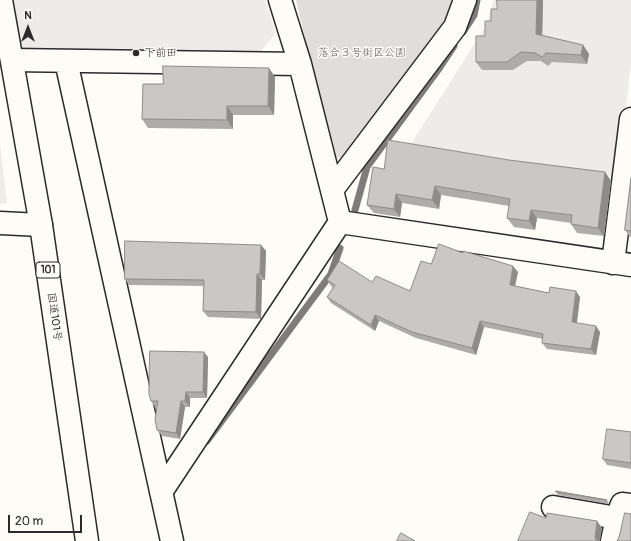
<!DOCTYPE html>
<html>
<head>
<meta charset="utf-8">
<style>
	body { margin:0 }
	#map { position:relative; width:631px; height:541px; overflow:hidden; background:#fdfcf7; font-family:Pangolin,sans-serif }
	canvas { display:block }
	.north { position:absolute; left:8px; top:8px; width:40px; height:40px; -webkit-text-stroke:3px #fdfcf7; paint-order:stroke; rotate:0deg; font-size:11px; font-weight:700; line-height:16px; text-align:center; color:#2b2b2b }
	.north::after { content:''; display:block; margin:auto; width:14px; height:18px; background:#2b2b2b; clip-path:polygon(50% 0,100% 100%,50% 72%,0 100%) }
	.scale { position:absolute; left:8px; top:515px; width:74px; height:18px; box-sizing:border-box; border:2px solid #2b2b2b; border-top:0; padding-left:5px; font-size:12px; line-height:14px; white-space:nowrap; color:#2b2b2b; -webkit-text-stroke:3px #fdfcf7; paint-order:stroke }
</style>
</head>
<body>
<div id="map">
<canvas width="631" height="541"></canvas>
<div class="north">N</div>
<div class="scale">20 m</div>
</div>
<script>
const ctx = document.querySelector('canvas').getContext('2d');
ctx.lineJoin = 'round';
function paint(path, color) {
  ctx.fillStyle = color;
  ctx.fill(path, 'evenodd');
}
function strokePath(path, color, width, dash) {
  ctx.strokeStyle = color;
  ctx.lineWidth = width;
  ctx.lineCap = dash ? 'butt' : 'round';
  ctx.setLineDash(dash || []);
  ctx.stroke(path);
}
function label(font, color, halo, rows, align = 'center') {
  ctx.font = font + ' Pangolin,"Klee One",sans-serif';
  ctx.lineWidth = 3;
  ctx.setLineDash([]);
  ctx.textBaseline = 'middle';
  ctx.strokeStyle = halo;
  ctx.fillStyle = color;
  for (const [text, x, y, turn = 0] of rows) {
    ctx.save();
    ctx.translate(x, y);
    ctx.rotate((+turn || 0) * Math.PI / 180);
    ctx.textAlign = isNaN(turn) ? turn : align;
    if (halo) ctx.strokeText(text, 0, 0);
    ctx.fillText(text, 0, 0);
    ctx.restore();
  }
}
paint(new Path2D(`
	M0,0H265L276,33L257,56L0,49Z
	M494,0H631V63L618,177L411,144L485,27Z
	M0,144L7,203L0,204Z`), '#edece8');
paint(new Path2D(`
	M296,0H457L443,38L347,159L332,156Z`), '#dfdeda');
strokePath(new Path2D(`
	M463,32L474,15L477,0
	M355,210L367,167L438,70L454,46
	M207,441L331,274L340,248`), '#7e7d7b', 7);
const street = new Path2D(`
	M280,0L300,64L340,222L631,265
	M12,60L300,64
	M66,61L172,541
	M332,190L455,27L465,0
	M0,223L41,225
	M613,263L631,119
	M161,492L340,222
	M553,507L617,518L612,541
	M617,518L622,504L631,505`);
const highway = new Path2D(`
	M1,0L41,225L87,541`);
strokePath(street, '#2b2b2b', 25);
strokePath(highway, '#2b2b2b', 25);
strokePath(street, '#fdfcf7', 22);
strokePath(highway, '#fdfcf7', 22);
paint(new Path2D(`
	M497,0H543L542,35L583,45L589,54L587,64L552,62L548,66L541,61H527L513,70H482L476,62L485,36L497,9Z
	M275,77L274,115H233V129L148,128L142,119L163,84Z
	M509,160L605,172L611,181L604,236L577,233L571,224V223L537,218L535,230L514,227L507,218L509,206L485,202L441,195L439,209L402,203L400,217L374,213L367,205L384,169Z
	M631,178V237L629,236L625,230Z
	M261,245L266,251L265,280H262L261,319L208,317L203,311L204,286L129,285L125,279Z
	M431,264L518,272L515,286L549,293L580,297L577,323L600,332L596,355L547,349L542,343L543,339L484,327L476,355L416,338L379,321L375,331L331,303L327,297L333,288L331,286L327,280L372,282L410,291Z
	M208,357L207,398H190V407H185L180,439L162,436L157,430V407H155L151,401Z
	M631,432V469L607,465L603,459Z
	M556,492L607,500L609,504L558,495Z`), '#adaca9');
paint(new Path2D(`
	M537,0H543L542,43L536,34Z
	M583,45L589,54L587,64L581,55Z
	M269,68L275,77L274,115L268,106Z
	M227,106L233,115V129L227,120Z
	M605,172L611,181L604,236L598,228Z
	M435,186L441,195L439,209L432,200Z
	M396,194L402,203L400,217L394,209Z
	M531,210L537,218L535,230L529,221Z
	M261,245L266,251L265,280L260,274Z
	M513,266L518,272L514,291L510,285Z
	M257,274L262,280L261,319L256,312Z
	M576,291L580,297L576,328L572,322Z
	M375,315L379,321L375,331L371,325Z
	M480,321L484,327L476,355L472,348Z
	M596,326L600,332L596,355L591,349Z
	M204,352L208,357L207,398L203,392Z
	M186,392L190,398V407L185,401Z
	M181,401L185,407L180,439L176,433Z
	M597,521L602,528L600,541H597L595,538Z`), '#8d8c89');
const building = new Path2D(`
	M497,0H537L536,34L583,45L581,55L546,53L542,57L535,53L521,52L507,62H476V36H485V21H491V9H497Z
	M163,66L269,68L268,106H227V120L142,119L143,84H163Z
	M388,140L509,160L605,172L598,228L571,224L572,215L531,210L529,221L507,218L510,199L478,193L435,186L432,200L396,194L394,209L367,205L373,167L384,169Z
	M631,178V231L625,230Z
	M125,241L261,245L260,274H257L256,312L203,311L204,280L125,279Z
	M439,244L463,253V251L513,266L510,285L549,293L550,287L576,291L572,322L596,326L591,349L542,343L543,334L480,321L472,348L412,332L375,315L371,325L327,297L335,285L327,280L339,261L372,282L376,276L410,291L421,261L431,264Z
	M150,351L204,352L203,392H186L185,401H181L176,433L157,430L155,419L158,401H151L149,394Z
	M607,429L631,432V463L603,459Z
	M556,491L607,500L556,492Z
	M530,512L546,518L547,513L597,521L595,538L597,541H518Z
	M625,513L631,514V541H617L619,537Z
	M401,533L415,541H397Z`);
paint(building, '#c9c8c4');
strokePath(building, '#8d8c89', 1);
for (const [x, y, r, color] of [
	[136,53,4,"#2b2b2b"]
]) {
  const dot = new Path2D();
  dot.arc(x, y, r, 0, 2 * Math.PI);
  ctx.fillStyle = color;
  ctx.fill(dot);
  strokePath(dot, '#fdfcf7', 1.5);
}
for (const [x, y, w] of [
	[48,270,24]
]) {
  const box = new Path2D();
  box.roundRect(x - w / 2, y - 8, w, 16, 3);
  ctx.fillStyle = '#fdfcf7';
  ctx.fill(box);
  strokePath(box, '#2b2b2b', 1);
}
label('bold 10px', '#2b2b2b', null, [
	["101",48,270]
]);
label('11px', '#2b2b2b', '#fdfcf7', [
	["下前田",144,53]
], 'left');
label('11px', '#585857', '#fdfcf7', [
	["落合３号街区公園",362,53]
]);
label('11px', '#2b2b2b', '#fdfcf7', [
	["国道101号",54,317,82]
]);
</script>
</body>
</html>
